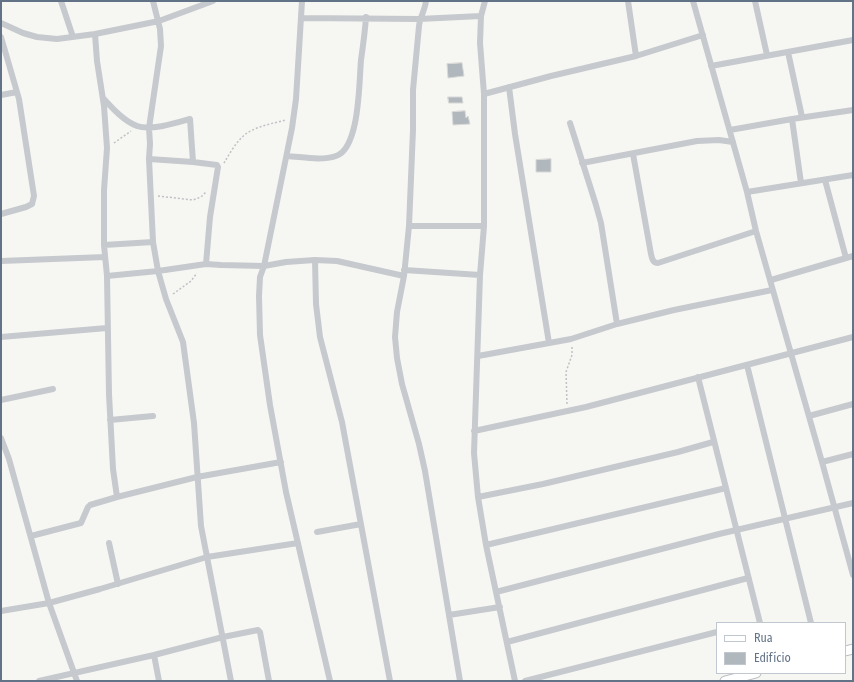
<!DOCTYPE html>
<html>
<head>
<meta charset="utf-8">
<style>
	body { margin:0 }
	#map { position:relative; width:854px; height:682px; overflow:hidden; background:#f6f7f3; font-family:"Fira Sans Condensed",sans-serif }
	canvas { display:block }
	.frame { position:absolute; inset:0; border:2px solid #637387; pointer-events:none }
	.legend { position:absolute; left:716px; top:622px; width:130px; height:52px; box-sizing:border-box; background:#fff; border:1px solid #c1c7cf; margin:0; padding:5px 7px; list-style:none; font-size:12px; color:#637387 }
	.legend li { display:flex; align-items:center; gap:8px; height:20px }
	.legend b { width:20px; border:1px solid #c1c7cf }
</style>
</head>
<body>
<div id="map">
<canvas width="854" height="682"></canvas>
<div class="frame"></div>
<ul class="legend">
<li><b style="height:5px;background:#fff"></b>Rua</li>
<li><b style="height:11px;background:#b0b7bd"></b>Edifício</li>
</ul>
</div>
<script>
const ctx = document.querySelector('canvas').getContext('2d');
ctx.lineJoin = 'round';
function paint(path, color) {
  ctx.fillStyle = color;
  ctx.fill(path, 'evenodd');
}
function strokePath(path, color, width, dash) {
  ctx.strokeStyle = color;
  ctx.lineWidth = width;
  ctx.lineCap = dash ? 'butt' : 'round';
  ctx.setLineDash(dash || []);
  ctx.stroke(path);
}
const building = new Path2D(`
	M462,63L464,76L448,78L447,64Z
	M448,97H462L463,103H449Z
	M465,111L466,118L468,116L470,124L453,125L452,112Z
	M551,159V172H536V160Z`);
paint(building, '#b0b7bd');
strokePath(building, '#d8d8d6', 1);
const secondary = new Path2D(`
	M845,651L853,649
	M725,681L756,673`);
strokePath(secondary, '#babec4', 11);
strokePath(new Path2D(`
	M114,143L131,131
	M224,163C230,153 237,140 247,133C258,126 274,123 286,120
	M158,196L193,200L201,197L206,192
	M173,294L191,281L197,273
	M567,404L566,372L572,355V346`), '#bfc1c4', 1.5, [2, 2]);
strokePath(new Path2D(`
	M61,1L73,37
	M153,1L160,29L161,46L149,128L150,144L149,159L153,242L158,271L166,299L183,342L194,423L201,526L231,681
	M302,1L296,99L292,128L264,266L260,277L259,296L260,335L270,405L286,492L330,681
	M426,1C425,10 420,17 419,26L413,90V130L409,226L404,276L397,312L395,337L397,358L402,384L419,444L425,471L460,681
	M485,1L481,16L480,43L484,94V226L480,275L474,453L478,497L486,545L515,681
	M628,1L636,56
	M693,1L747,192L756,231L822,462L853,575
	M755,1L767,55
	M301,18L419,19L481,16
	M1,23L23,33L37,37L57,39L95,34L159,21L213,1
	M1,37L19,99L34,196L32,204L26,207L1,214
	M788,52L802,117
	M711,66L853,40
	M509,87L515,134L549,343
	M484,94L551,76L636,56L703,35
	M1,95L17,92
	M103,98C113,109 124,121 137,126C150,131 176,123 190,119L193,162
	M792,119L801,183
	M570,123L596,205L601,223L617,324
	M730,130L792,119L853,110
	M633,154L651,254C652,259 653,263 658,263L756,231
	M287,156C303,157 321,161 336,156C360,148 359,81 361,60C363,46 365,32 366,17
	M149,159L193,162L217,165L218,167L210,217L206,264
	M582,163L697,141L719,140L733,142
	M825,180L846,258
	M747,192L853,175
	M409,226H484
	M104,245L153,242
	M315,260L316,304L320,337L342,422L390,681
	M1,261L105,257
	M404,270L480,275
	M107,276L158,271L206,264L221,265L264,266L286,262L315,260L337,261L404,276
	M771,280L853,256
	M1,337L107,328
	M478,356L571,339L617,324L674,310L772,290
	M747,365L811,623
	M698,377C719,459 739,541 760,623
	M1,400L53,389
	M809,416L853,404
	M110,420L153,416
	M474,431L586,407L853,337
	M1,438L9,459L49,603L77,681
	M822,462L853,454
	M117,497L197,477L281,462
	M478,497L543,484L678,452L713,442
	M317,532L361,524
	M31,536L81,523L88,507L90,505L117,497L113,469L109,394L107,276L104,245V190L107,148L104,106L97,61L95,34
	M109,543L118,584
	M486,545L726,488
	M496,592L719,534L853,503
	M1,611L49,603L100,589L207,557L298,543
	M449,615L500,607
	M507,642L748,578
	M154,655L159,681
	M39,681L154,655L223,637L258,630L260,632L269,681
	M525,681L717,632`), '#c6c9cd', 6);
strokePath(secondary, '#fff', 9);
</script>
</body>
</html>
